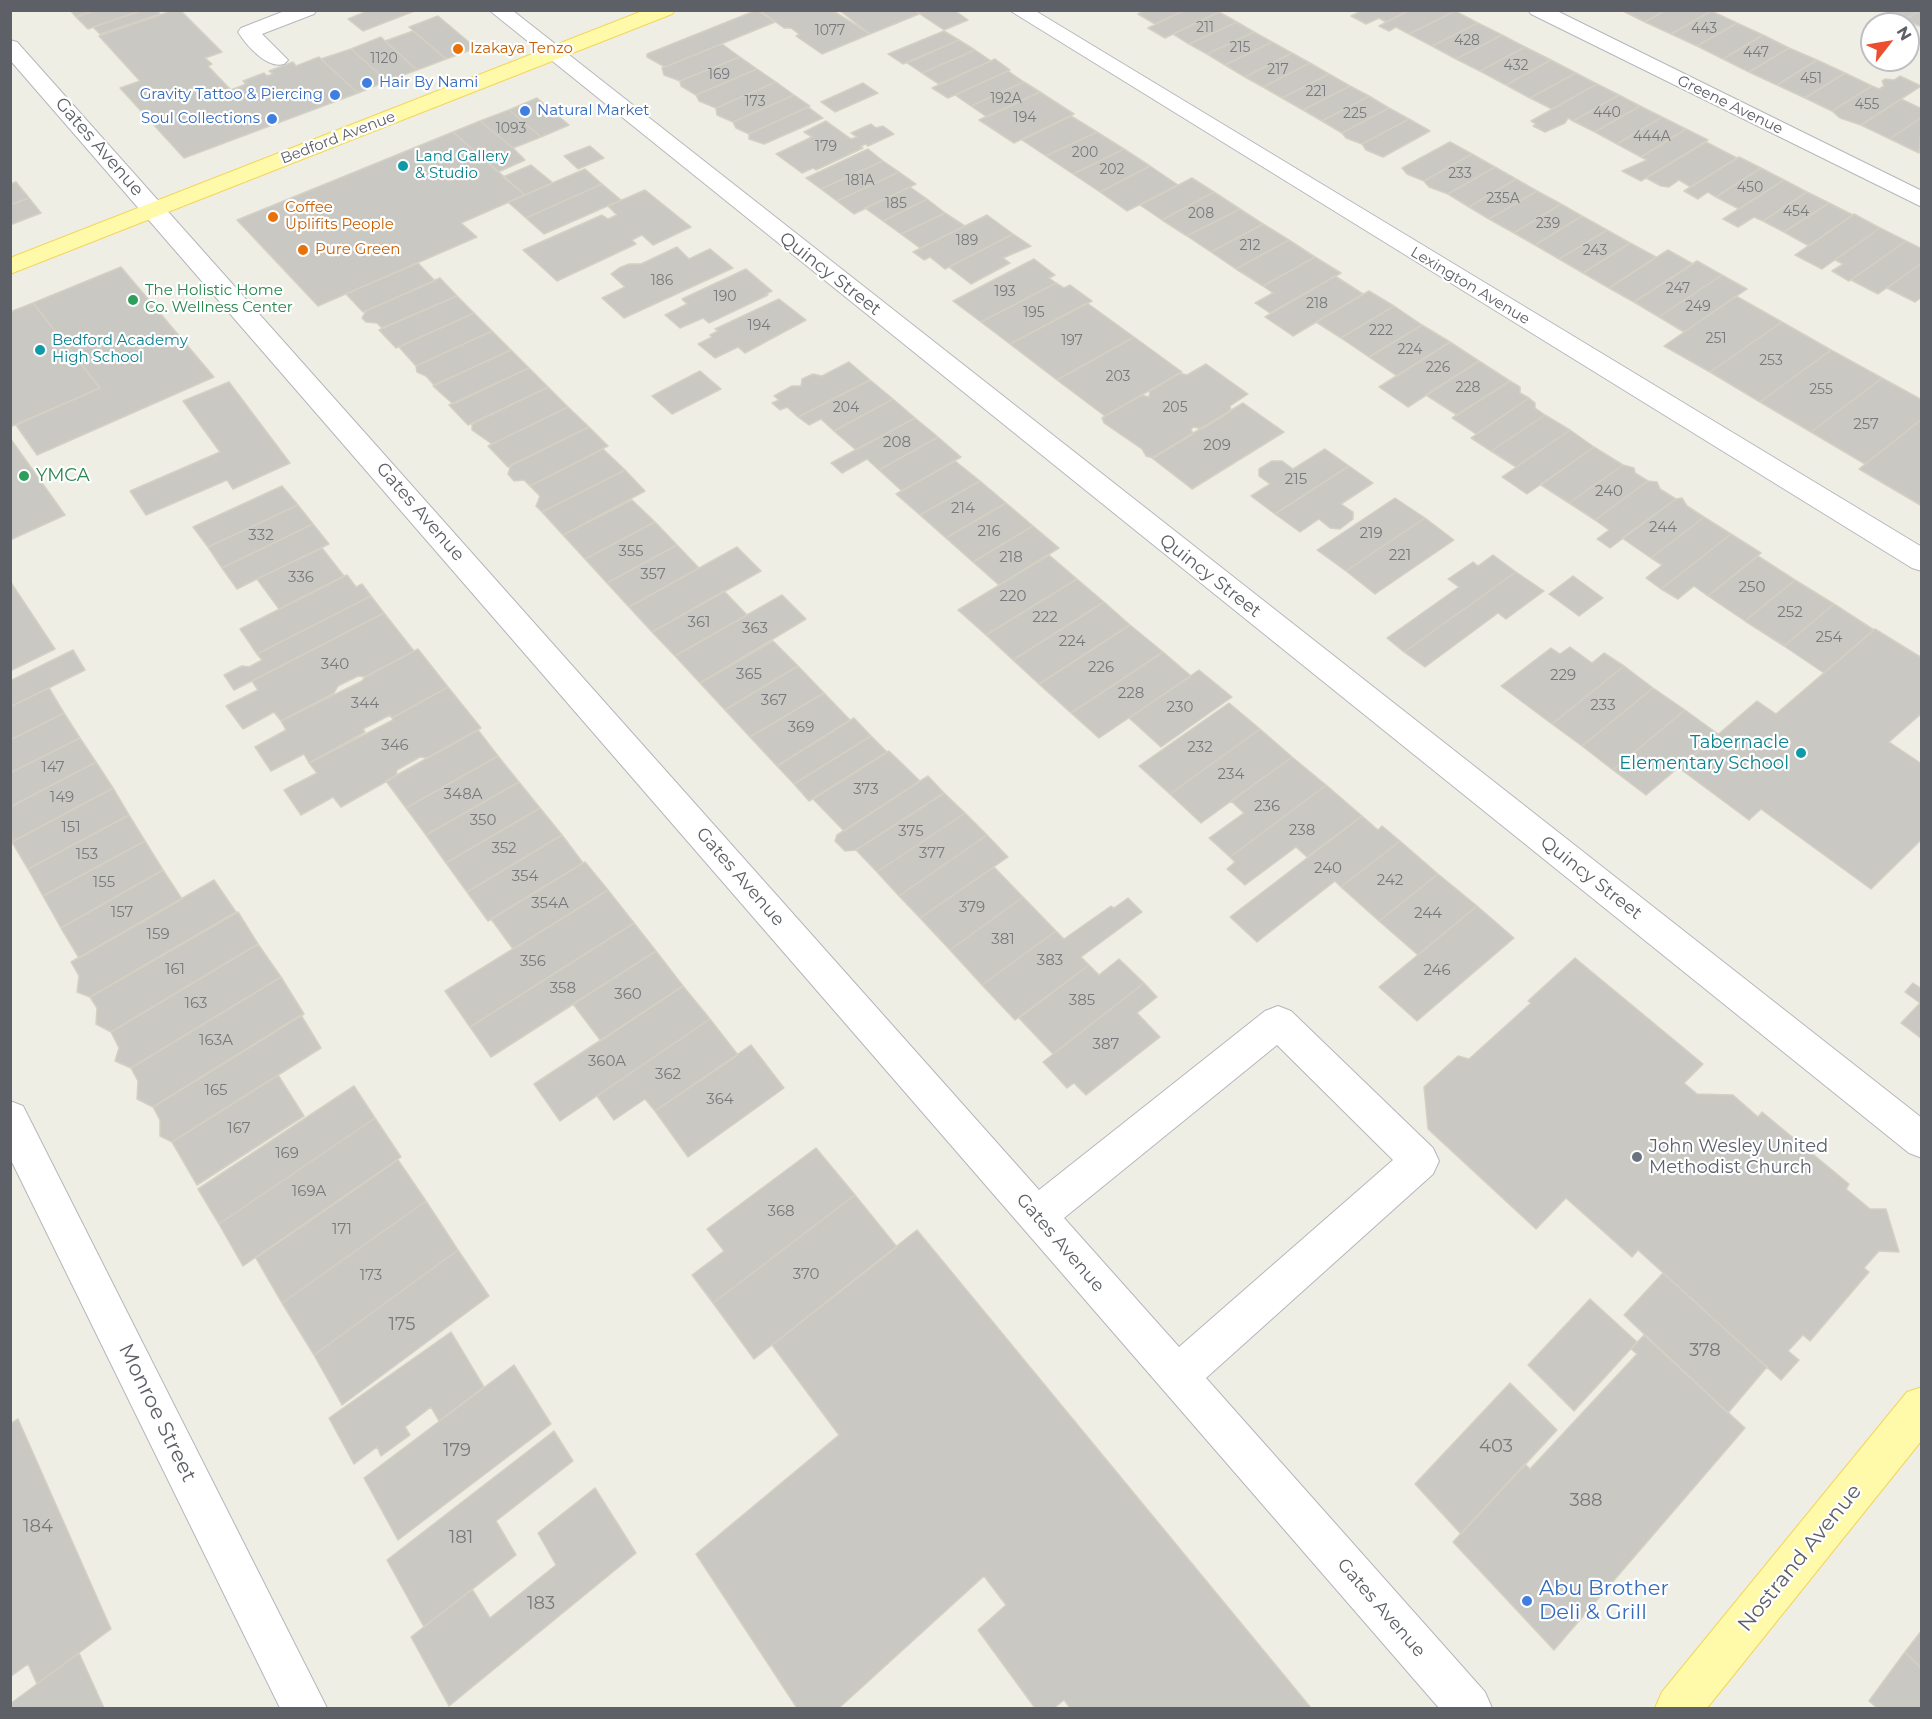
<!DOCTYPE html>
<html>
<head>
<meta charset="utf-8">
<style>
	body { margin:0 }
	#map { position:relative; width:1932px; height:1719px; overflow:hidden; background:#efeee5; font-family:Montserrat,sans-serif }
	canvas { display:block }
	.frame { position:absolute; inset:0; border:12px solid #5d6066; pointer-events:none }
	.north { position:absolute; left:1860px; top:12px; width:60px; height:60px; box-sizing:border-box; background:#fff; border:2px solid #bebfc2; border-radius:50%; rotate:59deg; font-size:16px; font-weight:700; line-height:24px; text-align:center; color:#5d6066 }
	.north::after { content:''; display:block; margin:auto; width:21px; height:27px; background:#eb4f2f; clip-path:polygon(50% 0,100% 100%,50% 72%,0 100%) }
</style>
</head>
<body>
<div id="map">
<canvas width="1932" height="1719"></canvas>
<div class="frame"></div>
<div class="north">N</div>
</div>
<script>
const ctx = document.querySelector('canvas').getContext('2d');
ctx.lineJoin = 'round';
function paint(path, color) {
  ctx.fillStyle = color;
  ctx.fill(path, 'evenodd');
}
function strokePath(path, color, width, dash) {
  ctx.strokeStyle = color;
  ctx.lineWidth = width;
  ctx.lineCap = dash ? 'butt' : 'round';
  ctx.setLineDash(dash || []);
  ctx.stroke(path);
}
function label(font, color, halo, rows, align = 'center') {
  ctx.font = font + ' Montserrat,sans-serif';
  ctx.lineWidth = 4.5;
  ctx.setLineDash([]);
  ctx.textBaseline = 'middle';
  ctx.strokeStyle = halo;
  ctx.fillStyle = color;
  for (const [text, x, y, turn = 0] of rows) {
    ctx.save();
    ctx.translate(x, y);
    ctx.rotate((+turn || 0) * Math.PI / 180);
    ctx.textAlign = isNaN(turn) ? turn : align;
    if (halo) ctx.strokeText(text, 0, 0);
    ctx.fillText(text, 0, 0);
    ctx.restore();
  }
}
const building = new Path2D(`
	M70,10H96L76,17Z
	M96,10H143L88,29L76,17Z
	M143,10H156L160,14L100,34L93,27Z
	M174,10H180L222,52L205,58L212,64L208,66L231,90L246,84L243,81L264,73L267,76L273,74L269,71L293,62L296,66L319,57L358,93L184,158L120,88L140,81L99,36Z
	M370,10H417L363,31L348,19Z
	M757,10L775,22L665,67L647,57V54Z
	M759,10H832L870,34L822,54L796,36L799,34L791,28H784Z
	M839,10H914L919,14L870,34Z
	M914,10H954L968,20L944,30Z
	M1145,10H1185L1155,24L1138,14Z
	M1185,10L1221,11L1165,38L1148,28Z
	M1363,10H1410L1386,22L1379,18L1366,24L1351,16Z
	M1410,10H1450L1453,12L1409,34L1396,27L1389,31L1379,26Z
	M1621,10H1666L1645,22Z
	M1666,10H1710L1711,11L1671,34L1645,22Z
	M1884,10H1920L1905,20Z
	M1920,10L1922,27L1905,20Z
	M1455,11L1478,23L1432,46L1409,34Z
	M1711,11L1737,23L1697,46L1671,34Z
	M1219,12L1237,22L1189,44L1173,34Z
	M438,16L476,48L446,59L409,27Z
	M1237,22L1254,32L1207,54L1189,44Z
	M1478,23L1502,35L1456,59L1432,46Z
	M1737,23L1763,35L1723,59L1697,46Z
	M413,31L446,59L417,70L385,41Z
	M944,31L959,40L903,64L888,54Z
	M1254,32L1272,42L1225,65L1207,54Z
	M1502,35L1525,47L1480,71L1456,59Z
	M1763,35L1789,48L1749,72L1723,59Z
	M381,37L385,41L417,70L387,81L351,49Z
	M959,40L975,50L922,73L907,63Z
	M1272,42L1292,53L1245,77L1225,65Z
	M722,44L740,57L680,81L664,75L662,68Z
	M1525,47L1551,60L1506,85L1480,71Z
	M1789,48L1817,60L1777,85L1749,72Z
	M351,49L387,81L358,93L321,59Z
	M975,50L991,61L939,84L922,73Z
	M1292,53L1310,63L1263,87L1245,77Z
	M740,57L757,69L696,95L681,86L680,81Z
	M995,59L1010,70L948,98L932,88Z
	M1551,60L1576,73L1530,98L1506,85Z
	M1817,60L1845,73L1805,98L1777,85Z
	M1310,63L1329,74L1282,98L1263,87Z
	M757,69L776,82L716,108L699,101L696,95Z
	M1008,71L1024,82L971,106L955,95Z
	M1576,73L1597,84L1552,109L1530,98Z
	M1845,73L1872,86L1832,111L1805,98Z
	M1329,74L1350,86L1303,110L1282,98Z
	M1900,76L1921,86L1861,125L1840,118L1832,111L1872,86L1879,89L1884,86L1882,81L1885,79L1894,80Z
	M776,82L794,95L733,122L717,115L716,108Z
	M1024,82L1040,92L987,117L971,106Z
	M863,83L878,93L835,112L821,102Z
	M1597,84L1619,95L1573,121L1568,118L1565,123L1545,132L1533,126L1536,124L1531,121Z
	M1350,86L1369,96L1322,121L1303,110Z
	M1040,92L1074,114L1014,143L979,120Z
	M794,95L810,106L749,134L736,128L733,122Z
	M1619,95L1640,106L1595,132L1573,121Z
	M1369,96L1389,108L1342,133L1322,121Z
	M537,98L569,125L541,137L509,110Z
	M1901,99L1922,109V117L1890,139L1861,125Z
	M1640,106L1662,117L1617,144L1595,132Z
	M808,107L823,118L764,144L749,139V134Z
	M1389,108L1409,119L1362,144L1346,138L1342,133Z
	M509,110L541,137L513,148L480,121Z
	M1071,116L1097,132L1046,156L1022,140Z
	M1662,117L1686,129L1641,157L1617,144Z
	M1922,117L1919,153L1890,139Z
	M1409,119L1430,131L1383,157L1366,150L1362,144Z
	M480,121L513,148L525,160L498,172L453,132Z
	M826,121L851,139L857,137L851,133L871,124L876,128L883,126L894,134L868,146L865,144L860,147L863,148L816,170L813,168L802,173L776,154L812,137L804,132Z
	M1686,129L1708,140L1641,181L1622,171L1647,160L1641,157Z
	M453,132L525,195L461,223L477,237L318,306L237,220Z
	M1097,132L1124,149L1073,174L1046,156Z
	M1450,142L1472,154L1424,181L1407,174L1402,168Z
	M1706,142L1737,158L1691,187L1679,180L1669,187L1661,186L1646,178Z
	M590,146L604,158L578,169L564,156Z
	M868,149L883,161L821,189L806,178Z
	M1124,149L1150,166L1100,192L1073,174Z
	M1472,154L1495,167L1448,194L1429,187L1424,181Z
	M1739,157L1761,168L1716,197L1708,192L1698,199L1684,191Z
	M883,161L899,172L837,201L821,189Z
	M531,165L553,183L525,195L503,177Z
	M1150,166L1178,185L1127,211L1100,192Z
	M1495,167L1516,179L1469,207L1448,194Z
	M1761,168L1784,180L1739,209L1716,197Z
	M585,169L602,184L526,218L508,202Z
	M899,172L916,184L854,214L837,201Z
	M1192,178L1214,192L1162,220L1140,205Z
	M1516,179L1537,191L1489,219L1469,207Z
	M1784,180L1807,192L1763,221L1754,217L1738,227L1723,219Z
	M16,182L29,198L10,205V184Z
	M602,184L621,200L544,234L526,218Z
	M910,187L927,199L883,221L865,208Z
	M645,190L691,227L653,245L642,235L632,240L636,244L557,281L523,250L602,215L608,219L617,215L608,206Z
	M1537,191L1561,204L1514,233L1489,219Z
	M1214,192L1240,209L1187,236L1162,220Z
	M1807,192L1829,203L1784,232L1763,221Z
	M29,198L41,213L10,225V205Z
	M927,199L945,213L901,234L883,221Z
	M1829,203L1853,215L1809,246L1784,232Z
	M1561,204L1582,216L1535,245L1514,233Z
	M1240,209L1263,224L1211,252L1187,236Z
	M945,213L965,226L920,248L901,234Z
	M1854,214L1880,228L1822,269L1795,255Z
	M987,215L1013,234L945,269L930,257L924,260L913,252Z
	M1582,216L1607,230L1559,259L1535,245Z
	M1263,224L1289,240L1236,269L1211,252Z
	M1880,228L1906,241L1849,281L1832,271L1843,264L1835,260Z
	M1607,230L1630,243L1583,273L1559,259Z
	M1013,234L1031,246L1003,258L1010,263L971,284L949,267Z
	M1289,240L1315,257L1263,286L1236,269Z
	M1906,241L1922,249V263L1878,294L1851,280Z
	M1630,243L1656,257L1609,288L1583,273Z
	M677,247L689,259L710,249L733,268L624,318L602,298L625,287L611,274L619,268L629,264H641Z
	M1668,250L1693,264L1634,302L1609,288Z
	M1315,257L1341,273L1270,313L1255,303L1273,293L1263,286Z
	M1034,259L1055,275L1049,278L1056,283L981,322L953,301Z
	M1697,261L1722,275L1659,317L1634,302Z
	M418,263L435,281L363,312L346,294Z
	M1922,263V297L1915,302L1887,288Z
	M121,267L214,377L37,455L16,425L100,388L33,303Z
	M746,269L772,291L766,294L768,295L709,323L703,318L680,328L665,315L687,304L682,299Z
	M1722,275L1747,289L1684,332L1659,317Z
	M1335,276L1363,294L1293,336L1265,317Z
	M440,278L457,296L382,328L377,323L366,322L362,318L366,311Z
	M1056,283L1064,288L1070,285L1092,301L1010,344L981,322Z
	M1369,291L1394,306L1341,338L1316,322Z
	M457,296L474,313L396,348L379,330Z
	M1736,296L1782,322L1710,372L1664,346Z
	M779,299L806,320L745,353L738,347L715,358L698,344L712,337L710,335L718,331L715,329Z
	M33,303L100,388L10,427V312Z
	M1087,303L1134,337L1057,380L1010,344Z
	M1394,306L1422,325L1369,357L1341,338Z
	M474,313L492,331L416,366L399,347Z
	M1782,322L1831,350L1760,402L1710,372Z
	M1422,325L1450,342L1397,376L1369,357Z
	M492,331L511,350L434,385L426,376L417,372L416,366Z
	M1134,337L1182,372L1105,416L1057,380Z
	M1450,342L1479,361L1408,407L1379,387Z
	M511,350L529,368L453,404L433,386Z
	M1831,350L1882,378L1811,432L1760,402Z
	M1479,361L1510,381L1457,415L1426,395Z
	M849,362L870,380L798,417L787,407L780,410L772,403L779,400L774,396L792,386H801L802,379L813,374L822,376Z
	M1206,364L1248,394L1230,406L1231,411L1202,429L1194,427L1191,429L1193,434L1153,458L1146,456L1142,449L1104,423L1102,418L1141,395L1149,397L1150,391L1179,373L1187,375Z
	M529,368L548,387L468,425L449,405Z
	M700,371L721,389L672,414L652,396Z
	M1882,378L1922,400V419L1865,464L1811,432Z
	M870,380L893,399L834,431L821,419L809,425L798,417Z
	M1510,381L1520,387V393L1529,398L1476,434L1452,418Z
	M229,382L290,463L233,489L227,480L146,515L130,491L220,452L183,401Z
	M548,387L568,407L492,444L472,430V424Z
	M1529,398L1535,403V408L1545,415L1491,451L1471,438Z
	M893,399L915,418L856,450L834,431Z
	M1243,403L1284,432L1192,489L1152,458Z
	M568,407L589,427L508,467L488,446Z
	M1545,415L1570,430L1516,467L1491,451Z
	M915,418L938,437L879,470L867,459L842,473L831,463Z
	M1922,419V506L1859,469Z
	M589,427L608,446L530,486L524,480L514,481L508,474L511,465Z
	M1570,430L1594,447L1527,494L1502,477Z
	M938,437L961,457L902,491L879,470Z
	M10,438L65,515L10,540Z
	M1594,447L1623,465L1569,503L1541,485Z
	M603,449L625,470L542,512L536,506L540,496L530,486Z
	M1325,449L1349,466L1275,514L1251,496L1270,484L1259,476V469L1272,461H1282L1293,469Z
	M955,461L980,481L920,515L896,494Z
	M1623,465L1634,468L1635,473L1648,481L1595,520L1569,503Z
	M1349,466L1373,483L1341,504L1353,512V519L1340,529L1330,528L1319,519L1300,532L1275,514Z
	M625,470L645,491L563,535L542,512Z
	M980,481L1006,503L946,538L920,515Z
	M1648,481L1657,482L1660,489L1676,499L1610,548L1597,539L1609,530L1595,520Z
	M282,486L298,505L208,547L193,527Z
	M1395,498L1425,518L1346,571L1317,550Z
	M1682,498L1687,506L1704,517L1651,558L1622,538L1676,499Z
	M632,500L655,522L585,559L563,535Z
	M1006,503L1033,526L973,562L946,538Z
	M298,505L313,524L222,568L208,547Z
	M1704,517L1731,534L1661,589L1646,578L1662,565L1651,558Z
	M1425,518L1454,540L1375,594L1346,571Z
	M655,522L677,545L607,583L585,559Z
	M313,524L329,544L257,579L237,589L222,568Z
	M1033,526L1059,548L999,585L973,562Z
	M1731,534L1761,553L1708,596L1694,586L1678,599L1661,589Z
	M677,545L699,568L629,607L607,583Z
	M737,547L761,571L652,632L629,607Z
	M322,548L344,576L279,609L257,579Z
	M1049,555L1077,579L986,635L958,610Z
	M1493,555L1516,572L1404,652L1387,638L1459,587L1448,579L1473,562L1478,566Z
	M1758,556L1795,580L1745,621L1708,596Z
	M1516,572L1544,591L1506,619L1498,613L1425,667L1404,652Z
	M347,575L356,587L362,584L371,596L257,654L240,629Z
	M1573,576L1603,598L1579,616L1549,594Z
	M1077,579L1104,602L1013,660L986,635Z
	M1795,580L1834,604L1784,646L1745,621Z
	M10,581L55,649L10,671Z
	M724,591L747,615L675,656L652,632Z
	M782,595L806,619L700,683L675,656Z
	M371,596L384,613L234,690L224,675L242,666L249,667L262,660L257,654Z
	M1104,602L1130,625L1039,684L1013,660Z
	M1834,604L1874,630L1824,673L1784,646Z
	M384,613L414,651L365,677L358,676L338,686L334,693L281,721L274,712L243,729L226,706L258,690L252,681Z
	M1130,625L1163,652L1071,713L1039,684Z
	M1875,629L1922,658V713L1889,742L1922,764V839L1871,889L1761,809L1749,820L1679,768L1757,701L1776,714Z
	M773,641L798,666L725,710L700,683Z
	M1570,647L1592,663L1604,653L1624,666L1552,724L1501,686L1551,648L1560,654Z
	M418,649L448,687L392,718L390,715L363,729L365,732L309,763L304,754L271,771L255,747L286,730L281,721L362,681L365,677Z
	M73,650L85,670L10,707V681Z
	M1163,652L1191,676L1099,738L1071,713Z
	M798,666L824,693L750,737L725,710Z
	M1624,666L1653,688L1582,746L1552,724Z
	M1199,670L1232,697L1161,747L1129,718Z
	M448,687L481,728L427,758L420,757L397,770L396,776L341,807L333,797L301,815L284,790L317,773L309,763L393,720L392,718Z
	M49,688L64,713L10,740V707Z
	M1653,688L1685,710L1613,770L1582,746Z
	M824,693L850,720L777,766L750,737Z
	M1229,703L1260,729L1170,794L1139,766Z
	M1685,710L1718,734L1646,795L1613,770Z
	M64,713L80,738L10,773V740Z
	M854,718L871,736L794,784L777,766Z
	M1260,729L1292,757L1201,823L1170,794Z
	M478,730L498,756L406,808L386,781Z
	M871,736L887,752L809,801L794,784Z
	M80,738L96,762L10,807V773Z
	M889,751L920,781L844,831L813,799Z
	M498,756L519,782L426,835L406,808Z
	M1292,757L1326,785L1230,857L1209,838L1244,813L1231,801Z
	M96,762L113,788L12,842L10,807Z
	M928,776L944,793L856,850L845,851L835,841L837,835Z
	M519,782L540,808L446,863L426,835Z
	M1326,785L1362,816L1307,857L1296,847L1245,885L1227,869L1235,862L1230,857Z
	M113,788L129,815L28,869L12,842Z
	M944,793L965,813L877,872L856,850Z
	M540,808L562,835L467,892L446,863Z
	M965,813L987,835L899,896L877,872Z
	M129,815L145,841L43,896L28,869Z
	M1362,816L1378,830L1382,826L1400,841L1341,887L1335,881L1257,942L1230,917Z
	M562,835L583,863L488,921L467,892Z
	M987,835L1008,857L920,918L899,896Z
	M145,841L163,870L61,928L43,896Z
	M1400,841L1438,874L1379,921L1341,887Z
	M585,862L608,890L513,949L491,919Z
	M994,867L1023,897L950,950L920,918Z
	M163,870L182,899L79,958L61,928Z
	M1438,874L1477,906L1418,955L1379,921Z
	M214,880L236,912L90,997L77,992L79,976L71,962Z
	M608,890L634,923L470,1027L445,991Z
	M1023,897L1056,931L982,985L950,950Z
	M1128,898L1142,912L1081,957L1089,965L1015,1020L982,985L1056,931L1064,939L1111,906L1114,908Z
	M1477,906L1514,938L1417,1021L1379,987Z
	M238,912L258,944L111,1032L96,1024L97,1008L90,997Z
	M634,923L656,951L491,1057L470,1027Z
	M258,944L281,977L131,1068L115,1061L119,1048L111,1032Z
	M656,951L683,986L601,1041L573,1004Z
	M1575,958L1703,1064L1684,1083L1697,1094L1733,1095L1758,1117L1762,1112L1849,1184L1846,1189L1870,1209H1886L1899,1252L1879,1251L1864,1268L1869,1272L1810,1341L1803,1335L1788,1351L1799,1360L1781,1380L1638,1250L1632,1257L1566,1198L1536,1229L1428,1129L1424,1087L1458,1056L1469,1059L1531,1003L1528,1001Z
	M1119,959L1144,983L1053,1054L1019,1018L1089,965L1099,975Z
	M281,977L304,1014L153,1107L137,1099L138,1081L131,1068Z
	M1144,983L1157,997L1137,1013L1160,1037L1086,1095L1074,1083L1067,1088L1043,1062Z
	M1913,983L1922,989V1039L1901,1023L1920,1003L1905,992Z
	M683,986L710,1019L560,1121L534,1084Z
	M301,1015L321,1048L172,1142L160,1136V1120L153,1107Z
	M710,1019L738,1055L655,1111L645,1099L614,1120L597,1096Z
	M751,1045L784,1088L688,1157L655,1111Z
	M278,1075L304,1116L197,1185L172,1142Z
	M354,1086L375,1118L219,1224L198,1189Z
	M375,1118L401,1157L243,1266L219,1224Z
	M816,1148L855,1195L713,1303L692,1275L724,1251L707,1229Z
	M398,1160L426,1201L282,1303L256,1258Z
	M855,1195L897,1247L754,1359L713,1303Z
	M426,1201L458,1250L314,1355L282,1303Z
	M917,1230L1311,1708H1070L1064,1700L1054,1708H1035L978,1630L1006,1605L984,1576L839,1708H797L696,1554L839,1435L772,1345Z
	M458,1250L489,1296L342,1405L314,1355Z
	M1663,1273L1767,1367L1728,1413L1624,1315Z
	M1590,1299L1637,1342L1574,1411L1528,1365Z
	M451,1332L484,1387L439,1421L431,1407L405,1427L410,1435L381,1456L377,1447L354,1464L329,1418Z
	M1644,1335L1745,1428L1554,1650L1453,1542L1525,1464L1530,1469L1637,1354L1631,1349Z
	M514,1365L551,1424L398,1540L364,1478Z
	M1510,1383L1557,1430L1461,1534L1415,1484Z
	M18,1419L111,1629L37,1684L28,1664L10,1677V1424Z
	M554,1431L573,1461L496,1521L516,1555L424,1627L387,1560Z
	M595,1488L636,1553L449,1706L411,1637L472,1589L490,1618L556,1565L538,1533Z
	M1922,1630V1669L1905,1652Z
	M1905,1652L1922,1669V1708H1877L1869,1701Z
	M79,1653L104,1708H10V1704Z`);
paint(building, '#cac8c2');
strokePath(building, '#d4d0c3', 1.5);
const minor = new Path2D(`
	M287,10H317L314,14L262,34L288,60L284,64C267,69 247,46 238,32L241,28Z
	M489,10H512L1922,1118V1158L1909,1153Z
	M1009,10H1034L1922,547V571L1912,568Z
	M1528,10H1555L1922,191V207L1531,14Z
	M10,40L17,42L1039,1190L1265,1011L1278,1006L1291,1011L1433,1148L1439,1161L1433,1174L1206,1378L1485,1692L1492,1708H1439L10,60ZM1277,1045L1393,1160L1179,1347L1064,1218Z
	M10,1101L23,1106L327,1708H280L10,1158Z`);
const major = new Path2D(`
	M645,10H675L672,14L10,274V258Z
	M1922,1387V1440L1707,1708H1655L1662,1692L1907,1392Z`);
strokePath(minor, '#b5b7bc', 2);
strokePath(major, '#f3d65a', 2);
paint(minor, '#fff');
paint(major, '#fff9aa');
for (const [x, y, r, color] of [
	[458,49,6,"#e8710a"],
	[367,83,6,"#3f7fe0"],
	[335,95,6,"#3f7fe0"],
	[525,111,6,"#3f7fe0"],
	[272,119,6,"#3f7fe0"],
	[403,166,6,"#0f9aa8"],
	[273,217,6,"#e8710a"],
	[303,250,6,"#e8710a"],
	[133,300,6,"#2e9e5b"],
	[40,350,6,"#0f9aa8"],
	[24,476,6,"#2e9e5b"],
	[1801,753,6,"#0f9aa8"],
	[1637,1157,6,"#6b7280"],
	[1527,1601,6,"#3f7fe0"]
]) {
  const dot = new Path2D();
  dot.arc(x, y, r, 0, 2 * Math.PI);
  ctx.fillStyle = color;
  ctx.fill(dot);
  strokePath(dot, '#fff', 2);
}
label('14px', '#787a7d', null, [
	["211",1205,28],
	["443",1704,29],
	["1077",830,31],
	["428",1467,41],
	["215",1240,48],
	["447",1756,53],
	["1120",384,59],
	["432",1516,66],
	["217",1278,70],
	["169",719,75],
	["451",1811,79],
	["221",1316,92],
	["192A",1006,99],
	["173",755,102],
	["455",1867,105],
	["440",1607,113],
	["225",1355,114],
	["194",1025,118],
	["1093",511,129],
	["444A",1652,137],
	["179",826,147],
	["200",1085,153],
	["202",1112,170],
	["233",1460,174],
	["181A",860,181],
	["450",1750,188],
	["235A",1503,199],
	["185",896,204],
	["454",1796,212],
	["208",1201,214],
	["239",1548,224],
	["189",967,241],
	["212",1250,246],
	["243",1595,251],
	["186",662,281],
	["247",1678,289],
	["193",1005,292],
	["190",725,297],
	["218",1317,304],
	["249",1698,307],
	["195",1034,313],
	["194",759,326],
	["222",1381,331],
	["251",1716,339],
	["197",1072,341],
	["224",1410,350],
	["253",1771,361],
	["226",1438,368],
	["203",1118,377],
	["228",1468,388],
	["255",1821,390],
	["204",846,408],
	["205",1175,408]
]);
label('15px', '#c56008', '#fff', [
	["Izakaya Tenzo",470,49],
	["Coffee",285,208],
	["Uplifits People",285,225],
	["Pure Green",315,250]
], 'left');
label('15px', '#366cbe', '#fff', [
	["Hair By Nami",379,83],
	["Gravity Tattoo & Piercing",323,95,"right"],
	["Natural Market",537,111],
	["Soul Collections",260,119,"right"]
], 'left');
label('15px', '#5d6066', '#fff', [
	["Greene Avenue",1730,105,26],
	["Bedford Avenue",338,138,-21],
	["Lexington Avenue",1470,286,31]
]);
label('15px', '#0d838f', '#fff', [
	["Land Gallery",415,157],
	["& Studio",415,174],
	["Bedford Academy",52,341],
	["High School",52,358]
], 'left');
label('15px', '#27864d', '#fff', [
	["The Holistic Home",145,291],
	["Co. Wellness Center",145,308]
], 'left');
label('15px', '#787a7d', null, [
	["257",1866,425],
	["208",897,443],
	["209",1217,446],
	["215",1296,480],
	["240",1609,492],
	["214",963,509],
	["244",1663,528],
	["216",989,532],
	["219",1371,534],
	["332",261,536],
	["355",631,552],
	["221",1400,556],
	["218",1011,558],
	["357",653,575],
	["336",301,578],
	["250",1752,588],
	["220",1013,597],
	["252",1790,613],
	["222",1045,618],
	["361",699,623],
	["363",755,629],
	["254",1829,638],
	["224",1072,642],
	["340",335,665],
	["226",1101,668],
	["365",749,675],
	["229",1563,676],
	["228",1131,694],
	["367",774,701],
	["344",365,704],
	["233",1603,706],
	["230",1180,708],
	["369",801,728],
	["346",395,746],
	["232",1200,748],
	["147",53,768],
	["234",1231,775],
	["373",866,790],
	["348A",463,795],
	["149",62,798],
	["236",1267,807],
	["350",483,821],
	["151",71,828],
	["238",1302,831],
	["375",911,832],
	["352",504,849],
	["377",932,854],
	["153",87,855],
	["240",1328,869],
	["354",525,877],
	["242",1390,881],
	["155",104,883],
	["354A",550,904],
	["379",972,908],
	["157",122,913],
	["244",1428,914],
	["159",158,935],
	["381",1003,940],
	["383",1050,961],
	["356",533,962],
	["161",175,970],
	["246",1437,971],
	["358",563,989],
	["360",628,995],
	["385",1082,1001],
	["163",196,1004],
	["163A",216,1041],
	["387",1106,1045],
	["360A",607,1062],
	["362",668,1075],
	["165",216,1091],
	["364",720,1100],
	["167",239,1129],
	["169",287,1154],
	["169A",309,1192],
	["368",781,1212],
	["171",342,1230],
	["370",806,1275],
	["173",371,1276]
]);
label('18px', '#5d6066', '#fff', [
	["Gates Avenue",99,147,49],
	["Quincy Street",830,274,38],
	["Gates Avenue",420,512,49],
	["Quincy Street",1210,576,38],
	["Gates Avenue",740,877,49],
	["Quincy Street",1591,878,38],
	["Gates Avenue",1060,1243,49],
	["Gates Avenue",1381,1608,49]
]);
label('18px', '#27864d', '#fff', [
	["YMCA",36,476]
], 'left');
label('18px', '#0d838f', '#fff', [
	["Tabernacle",1789,743],
	["Elementary School",1789,764]
], 'right');
label('18px', '#5b616d', '#fff', [
	["John Wesley United",1649,1147],
	["Methodist Church",1649,1168]
], 'left');
label('18px', '#787a7d', null, [
	["175",402,1325],
	["378",1705,1351],
	["403",1496,1447],
	["179",457,1451],
	["388",1586,1501],
	["184",38,1527],
	["181",461,1538],
	["183",541,1604]
]);
label('21px', '#5d6066', '#fff', [
	["Monroe Street",157,1413,64],
	["Nostrand Avenue",1800,1558,-51]
]);
label('21px', '#366cbe', '#fff', [
	["Abu Brother",1539,1589],
	["Deli & Grill",1539,1613]
], 'left');
</script>
</body>
</html>
